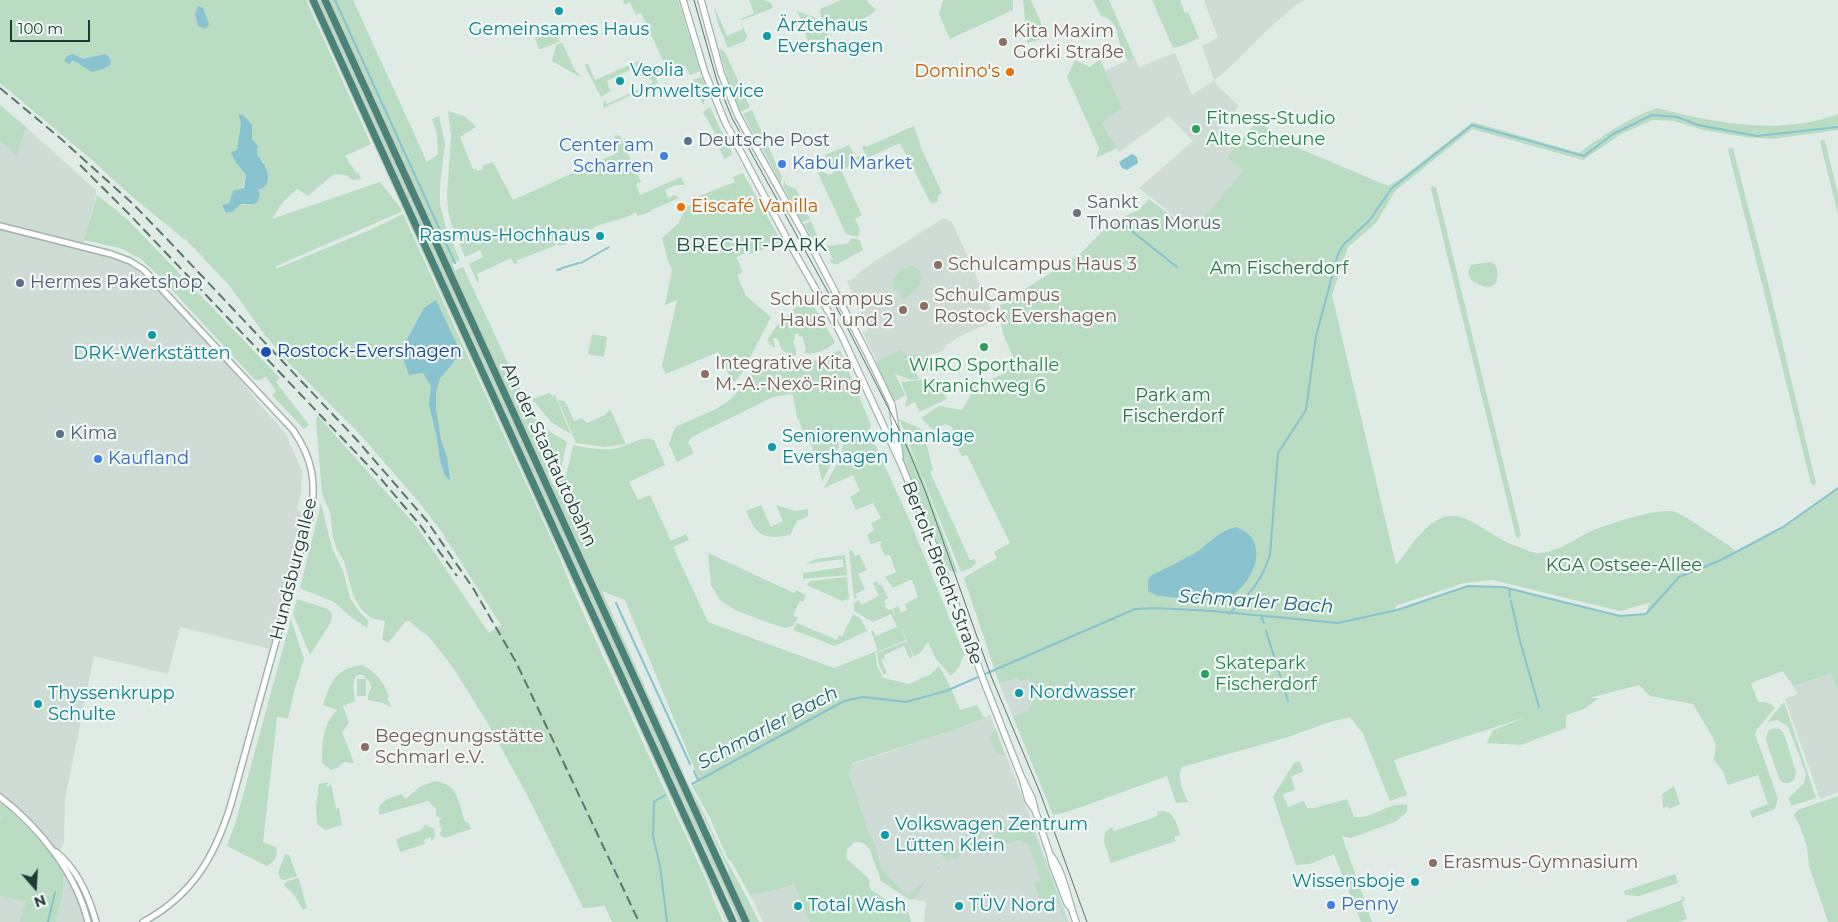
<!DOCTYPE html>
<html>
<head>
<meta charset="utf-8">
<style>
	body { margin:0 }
	#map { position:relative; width:1838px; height:922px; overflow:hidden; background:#e0ebe6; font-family:Montserrat,sans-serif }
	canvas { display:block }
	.north { position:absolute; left:10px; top:862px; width:50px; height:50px; -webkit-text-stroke:4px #f1f7f4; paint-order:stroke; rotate:161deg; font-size:14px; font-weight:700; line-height:20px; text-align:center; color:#213b34 }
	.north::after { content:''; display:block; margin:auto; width:18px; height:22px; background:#213b34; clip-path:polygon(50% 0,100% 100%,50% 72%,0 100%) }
	.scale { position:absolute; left:10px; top:20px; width:80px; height:22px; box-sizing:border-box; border:2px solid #213b34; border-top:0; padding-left:6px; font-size:15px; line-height:18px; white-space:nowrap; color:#213b34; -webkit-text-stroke:4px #f1f7f4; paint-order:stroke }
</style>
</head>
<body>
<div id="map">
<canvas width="1838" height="922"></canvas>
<div class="north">N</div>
<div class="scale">100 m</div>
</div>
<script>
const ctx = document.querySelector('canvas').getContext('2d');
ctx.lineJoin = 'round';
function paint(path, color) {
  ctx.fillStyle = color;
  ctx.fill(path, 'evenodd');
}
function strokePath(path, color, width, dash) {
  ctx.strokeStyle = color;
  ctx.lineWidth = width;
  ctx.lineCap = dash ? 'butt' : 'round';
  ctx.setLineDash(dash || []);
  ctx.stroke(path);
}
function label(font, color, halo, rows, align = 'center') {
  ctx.font = font + ' Montserrat,sans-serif';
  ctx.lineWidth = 4.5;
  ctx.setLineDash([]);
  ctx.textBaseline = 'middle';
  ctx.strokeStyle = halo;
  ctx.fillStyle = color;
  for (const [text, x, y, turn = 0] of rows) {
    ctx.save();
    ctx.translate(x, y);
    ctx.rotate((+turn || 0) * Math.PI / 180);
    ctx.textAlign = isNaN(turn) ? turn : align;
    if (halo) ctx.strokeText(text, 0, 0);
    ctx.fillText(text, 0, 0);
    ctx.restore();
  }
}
paint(new Path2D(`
	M1204,0H1304L1297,4L1267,30L1227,70L1214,80L1218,86L1239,106L1221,126L1239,142L1227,157L1244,171L1193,231L1139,188L1193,141L1169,116L1119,152L1102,123L1122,108L1105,71L1134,57L1139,67L1175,53L1192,95L1214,80L1202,46L1218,37Z
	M27,128L97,191L82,249L113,257L133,267L148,279L222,356L257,401L286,434L302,471L301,493L297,510L304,512L305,523L270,649L180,627L168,674L94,656L65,799L64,842L60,851L54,859L49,888L39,922H0V141L18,155L22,136Z
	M944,218L952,222L996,320L960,336L944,347L945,350L883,373L863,333L868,330L847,281L857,277L856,275L874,262Z
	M1832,674L1838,692V792L1820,799L1785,699L1798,694L1793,686Z
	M1018,676L1029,678L1036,697L1028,710L1013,717L999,683L1009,681Z
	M990,715L1024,801L1069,922H924L926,902L907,897L882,869L872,836L870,837L849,773L853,764L957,729Z
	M64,874L81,908L85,922H56L63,892Z
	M794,884L810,922H763L753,900L749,895L770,892Z`), '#cfdbd5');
paint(new Path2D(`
	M0,0H306L371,144L345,156L357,174L358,171L361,179L353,180L346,175L334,174L308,196L297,189L282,203L272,219L380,182L402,210L401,212L276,266V269L370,230L403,214L555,547L573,591L708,884L713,899L723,922H612L605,906L583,908L526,793L487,722L454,669L430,638L409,621L405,622L388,643L382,639L385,621L371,618L361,609L353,595L344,561L336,547L333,537L330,512L322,494L316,419L318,416L417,527L489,633L501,625L441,531L418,501L357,431L288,362L264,334L229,285L188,242L137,201L91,159L0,83ZM241,122L252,125V139L258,146L257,155L264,162L258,190L260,194L258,202L254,204L222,205C237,201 244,189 246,175L236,163L232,152L237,150Z
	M308,0H310L404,206L403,209Z
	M317,0H321L742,922H739L696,830Z
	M329,0H353L427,162L438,154L437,134L432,119L439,116L445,144L440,184V205L447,231L460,260L452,264L455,271L463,267L531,412L544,428L567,442L561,468L548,473L553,485L566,476L573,445C586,448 599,450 613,449C626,447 642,434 654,440L665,465L629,482L638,500L650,495L671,541L686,534L689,540L673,547L708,622L834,668L877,651L876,645L871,631L873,630L876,636L897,627L891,614L873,622L854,611V603L859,600L861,605L879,596L873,583L877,581L879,585H882L888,598L884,600L886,605L884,606L888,610L892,609L896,619L893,609L898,606L901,613L907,610L905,604L918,597L912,580H910L893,588L885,577L896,572L890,555L885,556L880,545L882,541L871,544L867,535L874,530L871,523L881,518L873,503L856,510L850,497L860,491L853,475L824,488C832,472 843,456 844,439L837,433L839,447L822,482L817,458L807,436H805L798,418H797L793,395L791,394L773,397L692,437L688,442L694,453L677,462L669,444L675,427L716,409L728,401L741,389L752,373L768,361L780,369L792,370L840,350L871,425L869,431L909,519L964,654L959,667L951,676L936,659L928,642L920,653L914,656L898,621L906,640L875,653L877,666L883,677H879L909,684L931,674L939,666L950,686L960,710L977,705L984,718L957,729L853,763L849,773L870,836H872L882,869L907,896L938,870L937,867L939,866L940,868L926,880L915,898L910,900L881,881L870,850L865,844L859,842H855L847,849L846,858L870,880L869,885L871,890L898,907H902L909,913L911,922H810L794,884L770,892L750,895L731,861L728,859L708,814L692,786L700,782L625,600L602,591L691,790C705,812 714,837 726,860C738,880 749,901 759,922H750L730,879C729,867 722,857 717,846C709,827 700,809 690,790Z
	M625,0H678L700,71L690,75L685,66L671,72L669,68L653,74L645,71L647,69L654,65L656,69L665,65L641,13L636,15L630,2L625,4L623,1Z
	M749,0H764L771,3L773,8L742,20L741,19L754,13Z
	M841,0H866L876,10C858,26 841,27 821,17L820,9Z
	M945,0H1013V10L950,39L939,14L943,1Z
	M1023,0H1031L1045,32L1049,30L1047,38L1027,43Z
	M1093,0H1109L1134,57L1128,61C1125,56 1121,51 1120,45C1117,31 1117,21 1101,16Z
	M1152,0H1180L1185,13L1188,12L1199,38L1181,46L1173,48Z
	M714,6L727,36L743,29L740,20L747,36L745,41L728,48L718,24Z
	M797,11L824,21L831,41L812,49L804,31L806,30Z
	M554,26L559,35L556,36L558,40L561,41L541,49H539L535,38L543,31Z
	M562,42L574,69L582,78L552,61L556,45Z
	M719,48L725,52L750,107L741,112L728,80Z
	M1100,59L1122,108L1102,123L1117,148L1096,158L1099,148L1067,77L1075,60L1090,67Z
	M639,61L644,73L659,77L656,79L658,83L605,107L604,109L603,104L605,100L607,104L654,82L650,79L639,75L636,67L607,81L609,86L608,87L611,91L601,97L585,66L586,64H588L595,80Z
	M702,77L707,91L703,105L692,80Z
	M0,105L27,128L22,137L18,156L0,141Z
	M710,107L731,151L732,155L724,159L713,134L715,133L703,112Z
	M1657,108C1716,123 1779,136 1838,114V130L1773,139L1745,137L1703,130L1674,121L1653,120L1623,133L1583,160L1472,129L1395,191L1376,223L1348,247L1332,295L1396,565C1414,544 1433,505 1466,519C1482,526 1496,538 1513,545C1520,547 1530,553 1538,553C1556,553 1572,541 1587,533C1600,526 1662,506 1675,512C1694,521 1712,535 1730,546L1736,552L1783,527L1838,488V692L1831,674L1793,686L1783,671L1751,683L1758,702C1766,702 1769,702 1775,708L1757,729L1755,734L1778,798L1775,809L1752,818L1750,811L1768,804L1758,775L1728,785L1723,771L1714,760L1716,746L1712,736L1693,704L1650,696L1639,685L1589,698H1599L1584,709L1566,715V728L1521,745L1487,743L1493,730L1526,717L1394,760L1407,795L1390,801L1363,734L1350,717L1330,722L1285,738L1182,767C1176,778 1184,791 1188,802L1176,803L1167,776L1067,812L1053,815L1013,717L1028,710L1036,696L1029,678L1020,681L1018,677L1009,681L999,683L964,578L997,558L994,552L1010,543L967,455L962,456L952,438L955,434L952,427L945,424L933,430L921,418L939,406L962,410L972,393L968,385L984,378L986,382L1007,372L1009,363L1016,364L1003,334L1001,321L996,308L1080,254L1111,223L1138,210L1149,199L1193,232V231L1243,171L1227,157L1258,120L1284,142L1388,186L1400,179L1473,122L1579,153C1604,135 1628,118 1657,108ZM1493,580L1620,611L1649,603L1646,614L1620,616L1503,587L1468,586L1397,610L1377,614L1396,609L1395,606L1464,583Z
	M752,110L764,137L757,140L743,114Z
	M448,111L464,116L476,127L460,137L473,169H476L477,171L483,169L482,166L493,162L513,200L615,154L618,147L614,136L617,135L620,136L641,182L636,184L640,195L681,177L685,185H676L665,190L668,198L674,195L679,198L651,210L652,211L638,216L636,212L627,217L596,226L586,234L567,242V244L559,246L558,243L554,246L518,260L516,259L518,263L514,264L511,258L477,274L479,280L477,282L469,264L483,257L480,250L465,257L451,223L448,211L447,196L451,135Z
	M914,126L922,150L942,193L938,195V201L932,204L929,200L900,143L841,170L862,215L855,219L860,229L858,237L846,234L818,173L822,171L829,175L834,173L825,155L849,145L856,158L865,154L862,147L865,145L866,147Z
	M1822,140L1825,141L1838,194V214L1820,142Z
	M766,141L782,177L781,184L760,144Z
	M1729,148H1733L1768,283L1816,483L1814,485L1811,484L1763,288L1728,150Z
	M743,173L781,241L755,253L749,254L748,252L736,257L743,272L737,275L746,296L771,317L743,371L735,382L731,379L718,352L666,374L662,366L677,300L665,305L672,270L668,261L662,238L678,224L686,207L696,203L694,198L735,182L733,177Z
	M784,180L786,185L796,189L810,219L802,222L783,186Z
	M1432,186L1436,187L1521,535L1519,538L1516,537L1431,189Z
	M97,195L126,218L280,378L276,382L309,425L304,429L272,395L276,391L266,377L260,380H255L160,277L141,259L120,248L84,240Z
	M405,214L408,216L712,883L716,898L727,922H726L710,884Z
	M811,221L819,240L817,247L804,224Z
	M852,238L860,240L863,250L836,265L829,261L830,259L833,260L827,246L847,244Z
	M1490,262L1495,264C1499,272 1500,287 1487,287C1481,286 1476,283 1471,280L1468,272L1471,265Z
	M912,266L919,270C925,286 915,291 903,299L898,289L894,290L892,282L901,269Z
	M807,297L813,305L835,342C827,350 815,355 804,353L806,349L802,336L800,337L798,333L794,335L795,339L793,341L796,350V355L792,357L782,350L777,338H773L775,348L769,344L768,338L779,323Z
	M592,334L607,337L604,357L588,354Z
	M901,350L906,355L918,354L935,368L926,372L916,360L911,363L919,379L911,380L895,374L905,395L894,402L876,362Z
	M938,378L947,399L919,412L915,402L905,407L907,397L902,385V382Z
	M550,393L552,396L555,395L571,434L551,422L532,399Z
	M558,400L565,401L574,421L582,418L587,423L605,415L610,409L626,444L604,447L576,443Z
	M899,419L923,430L933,470L930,472L970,560L975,559L976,563L973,567L961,572Z
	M899,427L917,464L958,573L950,571L946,565L903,460L899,439Z
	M321,503L332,548L343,571L350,598L359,611L368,620L367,628L352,618L334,602L300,588Z
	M761,505L771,527L783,521L776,505L795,511L808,509V516L797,521L790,535C763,540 757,536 746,511Z
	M852,550L855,556L859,554L867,570L858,574L865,589L856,594L857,597L854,599L849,551Z
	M708,553L794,593L796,590L806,595L803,602L800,601L793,615L798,618L793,626L785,628L766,622L735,610L720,600L711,585Z
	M845,555L847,575L803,579V573L844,567L842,559L805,564L816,559Z
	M847,577L849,599L842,601L807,585L810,581Z
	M297,599L328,609L332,614L331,622L310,655L293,614Z
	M853,614L861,619L867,631L835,646L793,630L797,623L837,640L839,635L842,637Z
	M291,619L304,659L295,688L288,718L277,717L263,842L276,847C279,854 274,863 267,866L227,846L236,821Z
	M907,641L913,656L910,659L904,646L884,655L885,658L881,660L887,673L884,675L879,665L877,653Z
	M362,665C377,673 384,682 389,697L386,701L388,699L391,707L383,703L368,700V695L371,688L370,683L363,675H357C351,682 354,692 355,701L343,706L349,723L342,732L354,763L344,762L337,768L331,770L322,763C322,743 322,725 337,710L323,705C331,681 335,669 362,665Z
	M357,679H366V696H357Z
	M1784,702L1816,798L1791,806L1789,798L1804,783L1806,774L1788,726L1777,720L1767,722Z
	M995,728L1005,756L995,751L990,739Z
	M1773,728L1780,729L1784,734L1796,772L1794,780C1788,785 1782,784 1779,778L1766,740L1768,731Z
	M1300,761L1303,772L1291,776L1295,790L1283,794L1288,807L1304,801L1307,808H1314L1347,799L1354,817C1373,820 1387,801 1407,805V812L1395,822L1351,838L1342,836L1372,922H1361L1334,854L1310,864L1296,865L1273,797L1294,763Z
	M436,781C459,785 459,804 465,822L469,823L471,829L444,838L439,834L442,830L439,821L442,819L436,816V809L428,801L379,815V806L387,799L401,794L406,799L421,786Z
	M329,782L326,786L328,787L331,784L336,809L339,808L342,825L325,830L317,824L316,807L319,784Z
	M1674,786L1680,804L1669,809L1668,806L1663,808L1662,794Z
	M1838,796V922H1828L1809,866L1807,846L1800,826L1794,815L1798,810Z
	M0,803L9,810L40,840L64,874L63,892L56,922H20L26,901L0,896V821L3,817L0,815Z
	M1162,811C1175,812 1177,825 1180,835L1174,837L1176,841L1111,863L1104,842L1105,832L1112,827L1114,831L1155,817L1158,815L1157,812Z
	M1025,821L1029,822L1034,833L1067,922H1066L1055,897L1041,902L1034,883L1041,880L1028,844L1022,841L1021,839L991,849L992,852L987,855L981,849V847C994,835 1007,822 1025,821Z
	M426,825L434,829L435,837L432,841L430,837L424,840L425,844L400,852L396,839L422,830L424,826Z
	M984,831L983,835L956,859L955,857C948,862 944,859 940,853L942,850H958Z
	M285,854L289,855L297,876L284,880L281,879L278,873Z
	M1675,874L1678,883L1639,896L1625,895L1624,891Z
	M297,878L299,879L307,908L303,910L295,896L284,885L286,882Z
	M1681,896L1685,898L1682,903L1687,919L1678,922H1627L1626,920L1682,900Z`), '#b9dcc3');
paint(new Path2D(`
	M198,6L203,8L209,24L205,29L198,26L195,14Z
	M73,54L83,59L106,54L111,60L110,65L103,69L92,72L73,60L69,64L64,61L67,56Z
	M238,114L243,115L252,125V139L258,146L257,155C266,164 276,185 258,190L260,194L258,202L254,204H241L232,212L226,213L222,205L229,203L233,191L244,188L246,175L236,163L231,152L237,150L241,122Z
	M1132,154L1137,157L1138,163L1127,170L1122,168L1119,162Z
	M436,300L459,349L454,362L440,378L436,392V409L441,440L447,457L450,480L445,476L440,460L437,438L429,405L431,386L423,373L409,375L404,361L403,347L424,308Z
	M1236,527C1276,541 1250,593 1220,601L1158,596L1148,591V579L1152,575C1166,568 1181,561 1195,553C1209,544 1218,531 1236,527Z`), '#89c3cf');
strokePath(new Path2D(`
	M335,0L455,263
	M1124,225L1177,267
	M581,263L609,247
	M562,268L579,263
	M557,270L561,269
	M1509,588L1510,597
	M1511,601L1520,641L1539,707
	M616,603L690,764
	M1229,614C1249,594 1261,583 1270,555L1278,453L1306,410L1316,336L1338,254L1344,244L1369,221L1391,189L1472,125L1584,156L1613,134L1652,115L1677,117L1698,125L1757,136L1838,127
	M1261,616L1264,623
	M1266,631L1288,701
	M694,771L698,780
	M692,784L844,701L863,697L906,702L946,691L1135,609L1155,608L1213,611L1338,623L1397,610L1468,586L1503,587L1620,616L1646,614L1679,577L1721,560L1783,527L1838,488
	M665,795L654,802L653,836L660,866L667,922
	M48,922L55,892`), '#89c3cf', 2);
const tertiary = new Path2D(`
	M0,226L111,254L130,261L144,270L293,430C313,459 317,484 310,518L231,804C215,856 193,895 143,922
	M0,797C39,827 76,873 88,922
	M56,852C77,869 89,896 96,922`);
const secondary = new Path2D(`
	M683,0L705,73L725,122L786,237L841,334L902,466L940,561L983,679L1021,776L1032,798L1035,810L1050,855L1052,864L1067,903L1071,908
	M701,0L721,73L738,116L817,257L868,355L892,405L900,457
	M1022,778L1028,800L1034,809
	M1052,857C1065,876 1068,901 1076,922`);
const trunk = new Path2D(`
	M313,0L733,922
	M325,0L746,922`);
strokePath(tertiary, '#a3b3ad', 8);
strokePath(secondary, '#9fb6af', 8);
strokePath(trunk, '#c1c8c6', 9);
strokePath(tertiary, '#fff', 5);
strokePath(secondary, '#fff', 5.5);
strokePath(trunk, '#4a8277', 7);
strokePath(new Path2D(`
	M694,0L717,81L732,118L845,323L895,421L910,454L926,493L991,676L1041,795L1087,922`), '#5c7670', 1);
strokePath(new Path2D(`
	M0,88L60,138L133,204L166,238L356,439L427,521L473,588L516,662L639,922
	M80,165L130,215L381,479L420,525L457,576`), '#5c7670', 2, [10, 5]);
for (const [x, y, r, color] of [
	[559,11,5,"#0f9aa8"],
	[767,36,5,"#0f9aa8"],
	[1003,42,5,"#8d6e63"],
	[1010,72,5,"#e8710a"],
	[620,81,5,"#0f9aa8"],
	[1196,129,5,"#2e9e5b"],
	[688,141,5,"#5c6f8a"],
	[664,156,5,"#3f7fe0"],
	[782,164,5,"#3f7fe0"],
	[681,207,5,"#e8710a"],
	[1077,213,5,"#6b7280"],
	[600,236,5,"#0f9aa8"],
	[938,265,5,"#8d6e63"],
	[20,283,5,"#5c6f8a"],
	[924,306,5,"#8d6e63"],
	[903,310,5,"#8d6e63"],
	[152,335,5,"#0f9aa8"],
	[984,347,5,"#2e9e5b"],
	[266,352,6,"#1a4fb4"],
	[705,374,5,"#8d6e63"],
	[60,434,5,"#5c6f8a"],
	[772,447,5,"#0f9aa8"],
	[98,459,5,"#3f7fe0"],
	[1205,674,5,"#2e9e5b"],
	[1019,693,5,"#0f9aa8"],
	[38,704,5,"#0f9aa8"],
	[365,747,5,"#8d6e63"],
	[885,835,5,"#0f9aa8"],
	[1433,863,5,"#8d6e63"],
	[1415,882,5,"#0f9aa8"],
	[1331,905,5,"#3f7fe0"],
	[798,906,5,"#0f9aa8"],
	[959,906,5,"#0f9aa8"]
]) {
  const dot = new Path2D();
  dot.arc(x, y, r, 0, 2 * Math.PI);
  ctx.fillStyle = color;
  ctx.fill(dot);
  strokePath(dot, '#f1f7f4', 2);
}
label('18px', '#0d838f', '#f1f7f4', [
	["Ärztehaus",777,26],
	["Evershagen",777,47],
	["Gemeinsames Haus",559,30,"center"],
	["Veolia",630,71],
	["Umweltservice",630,92],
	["Rasmus-Hochhaus",590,236,"right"],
	["DRK-Werkstätten",152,354,"center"],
	["Seniorenwohnanlage",782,437],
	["Evershagen",782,458],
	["Nordwasser",1029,693],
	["Thyssenkrupp",48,694],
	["Schulte",48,715],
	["Volkswagen Zentrum",895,825],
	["Lütten Klein",895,846],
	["Wissensboje",1405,882,"right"],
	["Total Wash",808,906],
	["TÜV Nord",969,906]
], 'left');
label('18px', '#785e54', '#f1f7f4', [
	["Kita Maxim",1013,32],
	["Gorki Straße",1013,53],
	["Schulcampus Haus 3",948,265],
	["SchulCampus",934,296],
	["Rostock Evershagen",934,317],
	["Schulcampus",893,300,"right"],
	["Haus 1 und 2",893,321,"right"],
	["Integrative Kita",715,364],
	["M.-A.-Nexö-Ring",715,385],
	["Begegnungsstätte",375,737],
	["Schmarl e.V.",375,758],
	["Erasmus-Gymnasium",1443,863]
], 'left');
label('18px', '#c56008', '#f1f7f4', [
	["Domino's",1000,72],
	["Eiscafé Vanilla",691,207,"left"]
], 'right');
label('18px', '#27864d', '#f1f7f4', [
	["Fitness-Studio",1206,119],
	["Alte Scheune",1206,140],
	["WIRO Sporthalle",984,366,"center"],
	["Kranichweg 6",984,387,"center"],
	["Skatepark",1215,664],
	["Fischerdorf",1215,685]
], 'left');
label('18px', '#4e5e75', '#f1f7f4', [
	["Deutsche Post",698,141],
	["Hermes Paketshop",30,283],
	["Kima",70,434]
], 'left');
label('18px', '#366cbe', '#f1f7f4', [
	["Center am",654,146,"right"],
	["Scharren",654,167,"right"],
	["Kabul Market",792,164],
	["Kaufland",108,459],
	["Penny",1341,905]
], 'left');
label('18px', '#5b616d', '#f1f7f4', [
	["Sankt",1087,203],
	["Thomas Morus",1087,224]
], 'left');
label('18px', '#2d7148', '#f1f7f4', [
	["Am Fischerdorf",1279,269],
	["Park am",1173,396],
	["Fischerdorf",1173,417],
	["KGA Ostsee-Allee",1624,566]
]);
label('18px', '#164399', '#f1f7f4', [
	["Rostock-Evershagen",277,352]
], 'left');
label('18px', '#213b34', '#f1f7f4', [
	["An der Stadtautobahn",549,455,65],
	["Hundsburgallee",294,569,-76],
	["Bertolt-Brecht-Straße",942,573,69]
]);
ctx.letterSpacing = '1px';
label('19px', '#1e4c42', '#f1f7f4', [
	["BRECHT-PARK",752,245]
]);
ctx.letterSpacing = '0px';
label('italic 19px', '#1d6475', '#f1f7f4', [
	["Schmarler Bach",1256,602,4],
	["Schmarler Bach",768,728,-28]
]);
</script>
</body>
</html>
